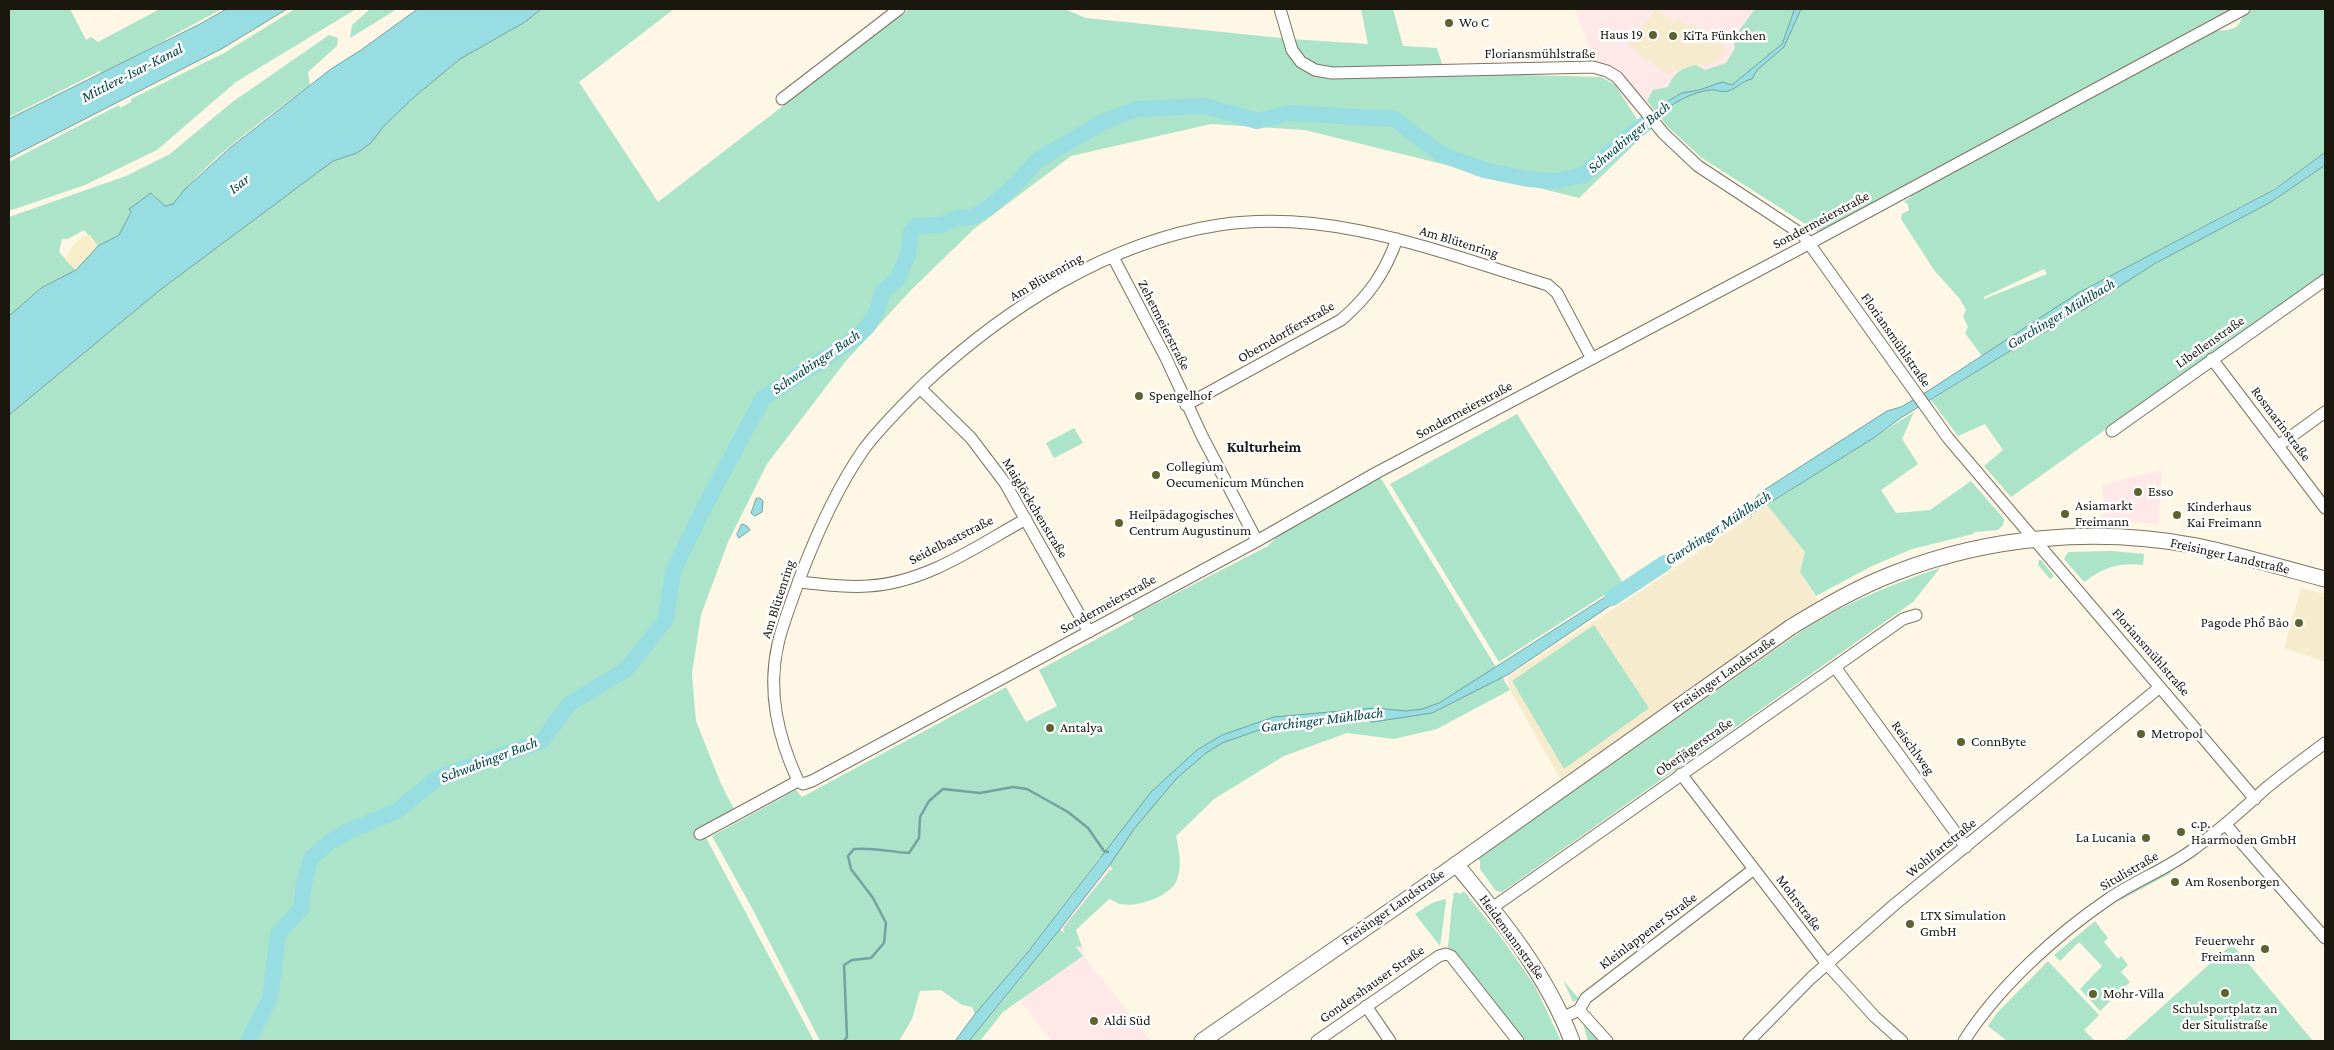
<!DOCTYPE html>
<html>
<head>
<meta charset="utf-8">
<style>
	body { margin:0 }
	#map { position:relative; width:2334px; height:1050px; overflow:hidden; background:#fef7e6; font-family:"Crimson Pro",serif }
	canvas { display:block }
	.frame { position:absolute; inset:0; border:10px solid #1a170f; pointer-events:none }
</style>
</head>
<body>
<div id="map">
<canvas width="2334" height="1050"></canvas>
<div class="frame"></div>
</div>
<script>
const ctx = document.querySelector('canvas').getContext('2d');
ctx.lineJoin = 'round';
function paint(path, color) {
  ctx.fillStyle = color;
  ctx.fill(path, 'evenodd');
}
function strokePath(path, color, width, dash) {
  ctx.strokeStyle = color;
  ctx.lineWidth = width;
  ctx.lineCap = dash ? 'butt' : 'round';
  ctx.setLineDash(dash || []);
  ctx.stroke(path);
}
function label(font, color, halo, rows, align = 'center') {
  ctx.font = font + ' "Crimson Pro",serif';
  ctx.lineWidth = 5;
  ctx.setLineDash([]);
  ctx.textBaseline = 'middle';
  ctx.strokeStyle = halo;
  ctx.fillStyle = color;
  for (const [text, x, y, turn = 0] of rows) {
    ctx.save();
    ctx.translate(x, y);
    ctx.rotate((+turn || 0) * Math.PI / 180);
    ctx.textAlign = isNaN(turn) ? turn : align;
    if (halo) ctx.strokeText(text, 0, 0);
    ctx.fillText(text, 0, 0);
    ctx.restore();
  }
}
paint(new Path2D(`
	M1575,9H1783L1748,52L1632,109L1615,85L1601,77Z
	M2162,470L2158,524L2096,520L2104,513L2102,485Z
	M1109,866L1120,875L1076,931L1086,959L1151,1041H1051L1020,1000L1083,956L1060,929Z`), '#fee8e8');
paint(new Path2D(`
	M1656,9L1675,23L1678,19L1690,27L1693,24L1727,49L1715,63L1676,71L1673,69L1668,75L1628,45Z
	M1767,505L1805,552L1800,572L1827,615L1569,794L1510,690L1507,677L1638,593Z
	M2301,588L2325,594V662L2284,648Z`), '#f6ebcd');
paint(new Path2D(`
	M9,9H70L86,40L91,37L98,42L160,9H222L166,39V40L101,73L100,71L9,117Z
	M295,9H356L236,82L157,150L85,185L9,211V162L119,105L120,108L131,102V99L224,53Z
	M370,9H397L350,38L352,25Z
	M541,9H674L579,82L658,202L909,9H1064L1086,18L1291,39L1368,44L1361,9H1393L1403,46L1437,48L1445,73L1601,77L1615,85L1646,133L1579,198L1305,130L1211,124L1071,156L974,229L911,290L845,362L767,464L728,542L701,615L692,673L696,721L721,784L735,811L704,834L814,1041H9V415L160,290L333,161L357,153L371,143L383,127L413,98L460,59L525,22Z
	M1755,9H2234L1818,232L1702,158L1668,127L1647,101L1653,90L1668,87C1674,73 1681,68 1696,65L1705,70L1726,63L1735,48L1733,39Z
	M2253,9H2325V153L2275,188L2078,293L1982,356L1965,333L1968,327L1963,316L1966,310L1960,299L1934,270L1901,219L1902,214L1909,210L1908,205L1904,201L1910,198L1915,191L2215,30C2228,32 2241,29 2243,14ZM2044,269L2047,274L1984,299V297Z
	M329,35L338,38L337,46L308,72L310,85C264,120 207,158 173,205L165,206L152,193L131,212L119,235L98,246L84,230L68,239H62L59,252L76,270L40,288L9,316V217L126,176L170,154L231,103Z
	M2325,165V273L2011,497L1984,466L2003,450L1985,424L1958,436L1931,400L2033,337L2054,327L2059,320L2070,312L2083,310L2154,264L2271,202Z
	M1914,412L1902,439L1918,464L1881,490L1896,513L1930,510L1971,481L2004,519L2003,525L1998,530L1974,532L1973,534L1912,549L1872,566L1816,596L1800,572L1805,552L1767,505Z
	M1517,414L1623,583L1499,662L1390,484Z
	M1074,428L1083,443L1054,458L1046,443Z
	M1380,477L1510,690L1437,729L1394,739L1347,733L1284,756L1214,799L1176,836C1179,851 1183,867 1176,882C1168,897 1136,908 1120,904C1117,903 1113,900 1109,899L1076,930L1082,947L1075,946L1083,956L1003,1012L980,1041H969L1060,929L1065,934L1063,928L1109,871L1113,869L1100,857L1028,952L975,1014L972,1007L962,1005L941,990L920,991L912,1019L899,1041H820L753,910L712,836L796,790L802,797L1006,687L1026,722L1057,706L1039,670L1134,619L1132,616L1268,546L1284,529Z
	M2112,551L2144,554L2143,565C2118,562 2103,568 2084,582L2064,559L2068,552Z
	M2039,560H2041L2054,576L2050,579L2038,565Z
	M1940,568L1913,602L1502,892L1496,891L1480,869V861L1478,858L1805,629C1848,602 1892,584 1940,568Z
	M1594,625L1649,708L1564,769L1512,681Z
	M2170,870L2171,873L2117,902L2127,894Z
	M1464,891L1503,940L1535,986L1561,1041H1524L1456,953L1448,947L1452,903L1454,896L1452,895L1456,892L1460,894Z
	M1445,899L1446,902L1440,946L1415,914L1432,903Z
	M2095,921L2108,938L2104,942L2118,959L2121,956L2128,965L2121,972L2130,982L2100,1011L2080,989L2102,966L2079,942L2060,961L2054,955Z
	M2232,944L2313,1041H2124Z
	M2048,961L2099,1015L2084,1030L2095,1041H2007L1988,1026L1997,1013Z
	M1563,980L1579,999L1573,1002Z
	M1582,1020L1601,1041H1588Z`), '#abe4c9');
paint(new Path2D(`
	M90,235L98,246L76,270L65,260C71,249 75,237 90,235Z`), '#f8eec9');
const water = new Path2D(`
	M227,9H287L223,48L9,158V119L198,25Z
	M418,9H541L525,22L460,59L413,98L383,127L371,143L357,153L333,161L160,290L9,415V316L41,288L76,270L98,246L119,235L131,212L129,209L151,193L165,206L173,204L185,189L231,147L331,69L361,50Z
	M1795,9H1801L1784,47L1757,70L1752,79C1742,81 1738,88 1728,91C1722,93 1716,89 1709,90C1678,95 1653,118 1632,139L1627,136L1661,105L1682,93L1699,90L1722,82L1732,85L1782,44Z
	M2325,153V165L2271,202L2154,264L2083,310C2062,313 2067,318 2052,328C2047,332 2039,334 2033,337L1902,417L1872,439L1673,563L1651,579L1646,571L1750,505L1761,492L1887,411L1901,407L1928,391L2078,293L2275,189Z
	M760,498L763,501L762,512L755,516L751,513L756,499Z
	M742,524L747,526L750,530L739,538L737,535Z
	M1628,583L1633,590L1509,674L1432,713L1373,722L1348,718L1328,722L1307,721L1265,728L1222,743L1206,753L1176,779L1134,829L1109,866L1060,929L969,1041H955L975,1014L1028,952L1151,792L1197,750L1222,735L1274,717L1375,708L1406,711L1422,709L1439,703Z`);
paint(water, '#98dde2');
strokePath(water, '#72a2a3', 1);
strokePath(new Path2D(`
	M844,1041L847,1037L844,965L852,960L871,958L884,943L886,923L873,898L851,869L848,856L854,849C871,847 891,852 909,853L919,838L920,817L929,801L943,789L980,793L1013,787L1027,789L1068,812L1088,828L1104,851L1108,852`), '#72a2a3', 2.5);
strokePath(new Path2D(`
	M1612,598L1665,563
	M248,1041L270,999L278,934L301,909L304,883L311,858L331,841L351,830L397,811L437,778L542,741L569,704L627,669L666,619L673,571L707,502L763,398L856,338L868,326L877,311L883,291L897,280L908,255L911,232L916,226L940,225L957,218L972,217L987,209L1016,184L1038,160L1101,123L1136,109L1205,106L1257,121L1290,113L1394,119L1441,154L1484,170L1528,179L1556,181L1583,175L1646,123`), '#98dde2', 16);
const minor = new Path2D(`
	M1280,9L1292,50L1301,62L1315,70L1332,73L1593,67L1607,71L1617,77L1664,134L1698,166L1803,235L1948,438L2255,799
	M782,99L899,9
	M1113,257L1166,358L1202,436L1257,541
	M2212,359L2325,508
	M920,388L971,438L1005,483L1089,632
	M1186,405L1341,320C1368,297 1385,273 1397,239
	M2112,431L2325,280
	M2278,446L2325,412
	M799,582C822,584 845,588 868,586C926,583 977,546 1026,519
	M1835,667L1966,847
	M1681,774L1827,964L1875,1017L1902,1041
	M798,781L803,784L812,781L1257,541L1376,473L1801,248L2244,9
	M798,781C778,737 767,692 778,644C783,622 792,601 799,580C816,535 836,489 864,449C882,425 904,404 925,383C1006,308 1108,242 1219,225C1333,208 1441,253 1548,285L1557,293L1592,359
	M2226,825L2325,938
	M700,834L798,781
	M1492,908L1903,619L1916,615
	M1366,1006L1390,1041
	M1579,1010L1607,1041
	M1562,1018L1579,1010L1586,998L1754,869
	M1317,1041L1439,956L1446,954L1451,956L1518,1041
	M1749,1041L1811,978L1894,905L2160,687
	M1964,1041C1998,987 2057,934 2110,898C2137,880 2169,868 2195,848C2220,830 2242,810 2265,789C2284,773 2305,758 2325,743`);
const secondary = new Path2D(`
	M1456,864C1502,920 1546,973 1572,1041
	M1202,1041L1403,902L1791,627C1824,607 1858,587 1895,573C1989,536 2097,527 2197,546C2240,555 2283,568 2325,579`);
strokePath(minor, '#7c7461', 13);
strokePath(secondary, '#7c7461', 17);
strokePath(minor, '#fff', 11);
strokePath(secondary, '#fff', 15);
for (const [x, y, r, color] of [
	[1449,23,5,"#5f612f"],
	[1653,35,5,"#5f612f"],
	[1673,36,5,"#5f612f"],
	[1139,396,5,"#5f612f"],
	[1156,475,5,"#5f612f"],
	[2138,492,5,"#5f612f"],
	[2065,514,5,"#5f612f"],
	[2177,515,5,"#5f612f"],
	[1119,523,5,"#5f612f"],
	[2299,623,5,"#5f612f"],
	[1050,728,5,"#5f612f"],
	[2141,734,5,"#5f612f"],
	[1961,742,5,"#5f612f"],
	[2181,832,5,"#5f612f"],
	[2146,838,5,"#5f612f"],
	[2175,882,5,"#5f612f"],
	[1910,924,5,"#5f612f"],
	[2265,949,5,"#5f612f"],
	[2225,993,5,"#5f612f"],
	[2093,994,5,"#5f612f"],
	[1094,1021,5,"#5f612f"]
]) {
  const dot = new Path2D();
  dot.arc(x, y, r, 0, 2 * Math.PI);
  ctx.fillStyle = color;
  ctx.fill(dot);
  strokePath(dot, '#fff', 2);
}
label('14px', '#1a170f', '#fff', [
	["Wo C",1459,23],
	["Haus 19",1643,35,"right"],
	["KiTa Fünkchen",1683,36],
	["Spengelhof",1149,396],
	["Collegium",1166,467],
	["Oecumenicum München",1166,483],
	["Esso",2148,492],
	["Asiamarkt",2075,506],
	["Freimann",2075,522],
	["Kinderhaus",2187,507],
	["Kai Freimann",2187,523],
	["Heilpädagogisches",1129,515],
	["Centrum Augustinum",1129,531],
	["Pagode Phổ Bảo",2289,623,"right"],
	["Antalya",1060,728],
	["Metropol",2151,734],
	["ConnByte",1971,742],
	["c.p.",2191,824],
	["Haarmoden GmbH",2191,840],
	["La Lucania",2136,838,"right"],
	["Am Rosenborgen",2185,882],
	["LTX Simulation",1920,916],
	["GmbH",1920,932],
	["Feuerwehr",2255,941,"right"],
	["Freimann",2255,957,"right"],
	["Mohr-Villa",2103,994],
	["Schulsportplatz an",2225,1009,"center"],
	["der Situlistraße",2225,1025,"center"],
	["Aldi Süd",1104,1021]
], 'left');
label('14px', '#1a170f', '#fff', [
	["Floriansmühlstraße",1540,54],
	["Sondermeierstraße",1821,220,-28],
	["Am Blütenring",1459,242,17],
	["Am Blütenring",1046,277,-30],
	["Zehetmeierstraße",1164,325,63],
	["Oberndorfferstraße",1286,332,-30],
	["Floriansmühlstraße",1896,340,55],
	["Libellenstraße",2210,342,-35],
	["Sondermeierstraße",1464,410,-28],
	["Rosmarinstraße",2281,424,53],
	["Maiglöckchenstraße",1035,508,59],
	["Seidelbaststraße",951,540,-27],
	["Freisinger Landstraße",2230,556,13],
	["Am Blütenring",778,599,-72],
	["Sondermeierstraße",1108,604,-29],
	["Floriansmühlstraße",2151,652,49],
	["Freisinger Landstraße",1724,674,-35],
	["Oberjägerstraße",1694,747,-35],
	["Reischlweg",1913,748,54],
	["Wohlfartstraße",1941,848,-39],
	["Situlistraße",2129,871,-30],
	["Mohrstraße",1799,903,53],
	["Freisinger Landstraße",1393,907,-35],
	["Kleinlappener Straße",1648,931,-37],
	["Heidemannstraße",1512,937,54],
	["Gondershauser Straße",1372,984,-35]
]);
label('italic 15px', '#004448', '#fff', [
	["Mittlere-Isar-Kanal",132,73,-27],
	["Schwabinger Bach",1629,137,-40],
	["Isar",239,184,-37],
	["Garchinger Mühlbach",2061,314,-31],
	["Schwabinger Bach",816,362,-34],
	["Garchinger Mühlbach",1718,528,-33],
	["Garchinger Mühlbach",1322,720,-7],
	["Schwabinger Bach",489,760,-21]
]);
label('bold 15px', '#1a170f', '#fff', [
	["Kulturheim",1264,447]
]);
</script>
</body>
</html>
